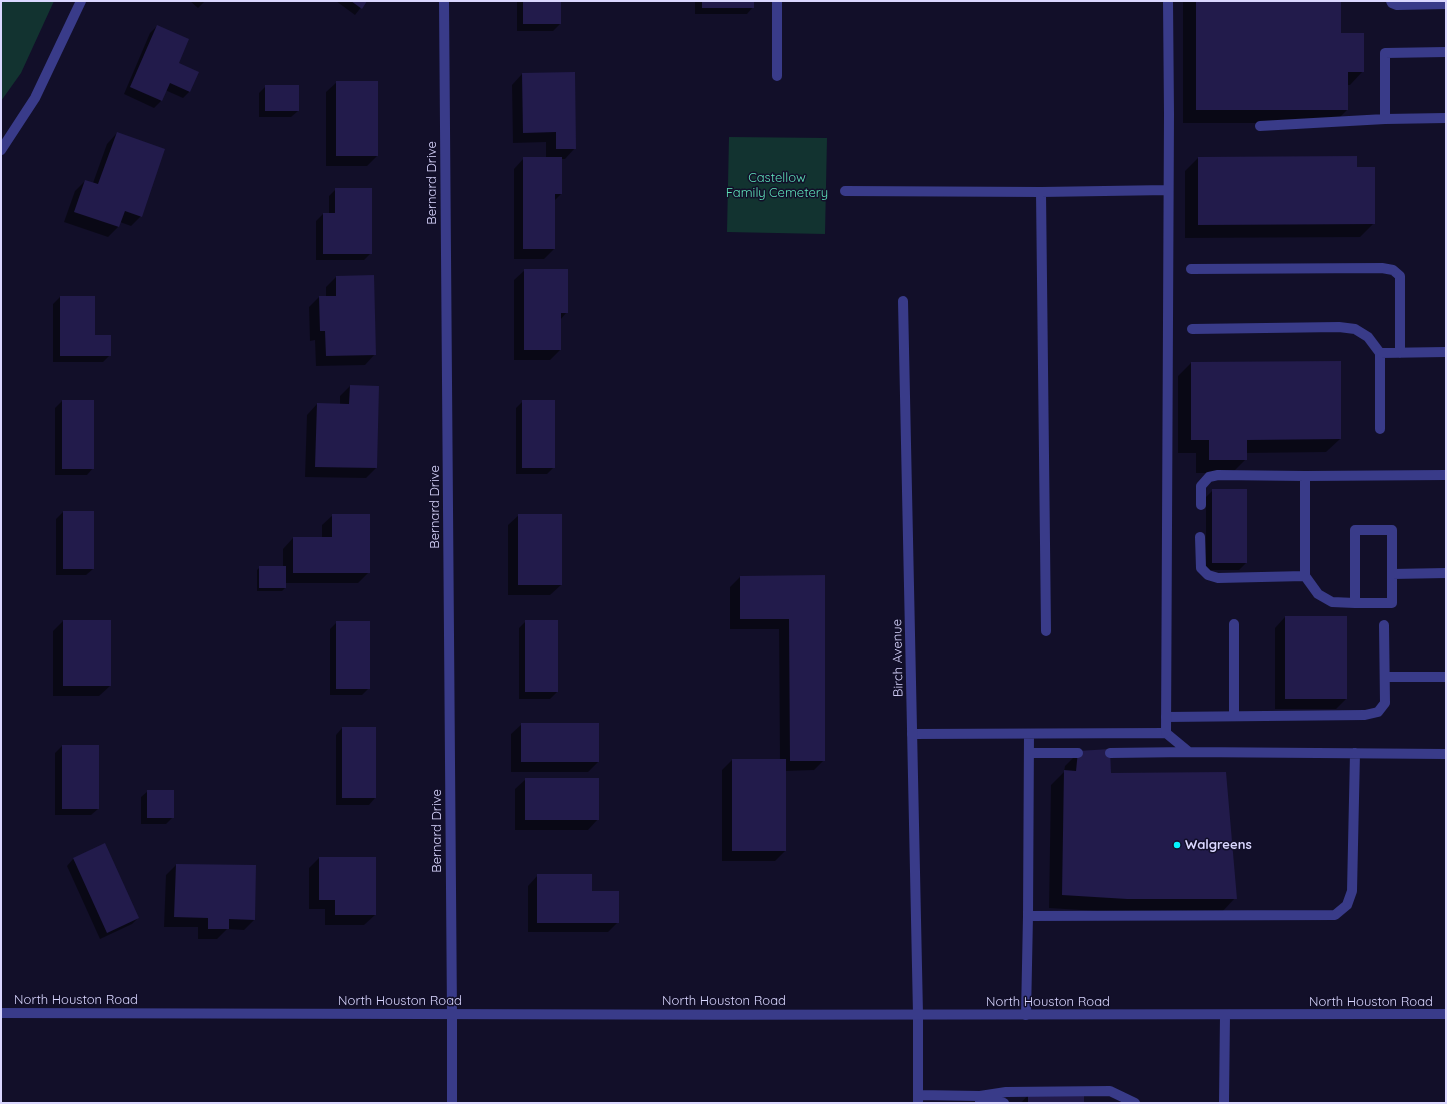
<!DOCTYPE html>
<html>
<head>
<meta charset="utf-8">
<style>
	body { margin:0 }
	#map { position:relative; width:1447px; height:1104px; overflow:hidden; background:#120f29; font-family:Quicksand,sans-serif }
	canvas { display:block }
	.frame { position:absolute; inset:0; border:2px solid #dad7ff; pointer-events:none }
</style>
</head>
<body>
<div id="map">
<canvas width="1447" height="1104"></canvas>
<div class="frame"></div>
</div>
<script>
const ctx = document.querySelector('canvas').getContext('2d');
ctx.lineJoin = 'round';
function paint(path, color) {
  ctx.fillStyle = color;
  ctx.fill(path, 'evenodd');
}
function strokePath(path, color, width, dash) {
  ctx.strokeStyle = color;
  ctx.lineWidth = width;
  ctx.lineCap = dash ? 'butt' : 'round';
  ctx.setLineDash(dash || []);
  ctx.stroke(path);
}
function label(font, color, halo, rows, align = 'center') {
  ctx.font = font + ' Quicksand,sans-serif';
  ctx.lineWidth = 3;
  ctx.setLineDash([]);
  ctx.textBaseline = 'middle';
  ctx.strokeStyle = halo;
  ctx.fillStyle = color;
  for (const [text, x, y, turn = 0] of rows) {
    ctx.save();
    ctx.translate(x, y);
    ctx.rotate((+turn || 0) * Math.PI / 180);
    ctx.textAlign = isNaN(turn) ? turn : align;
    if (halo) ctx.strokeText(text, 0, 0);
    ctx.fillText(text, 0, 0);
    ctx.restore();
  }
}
paint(new Path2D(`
	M1,1H54L21,73L1,101Z
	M729,137L827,138L825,234L727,232Z`), '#123330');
paint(new Path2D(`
	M190,1H205L198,8Z
	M336,1H366L355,15Z
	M517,1H560V24L553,31H517Z
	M695,1H753V7L747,14H695Z
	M1183,1H1340V34L1363,71L1350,85H1347V110L1334,123H1183Z
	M157,26L178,63L190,91L183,98L165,90L161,101L154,108L124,94L150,33Z
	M522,74L575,148L565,159H561V194L554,201V249L544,259H514V169L524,158H546V142L513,143L512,85Z
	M337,82L377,156L367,166H326V92Z
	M266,86L298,111L291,117H259V93Z
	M117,133L141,216L131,226L120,222L118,227L108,237L64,222L75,191L85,181L93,183L107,144Z
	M1198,158L1356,168L1374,223L1360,237L1185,238V171Z
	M336,189L371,253L364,260H316V221L323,214H329V196Z
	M525,270L567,312L560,320V350L550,360H514V280Z
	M336,277L375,354L365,365L316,366L315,340L310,341L309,307L319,297H326V287Z
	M60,297L94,336L110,355L103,362H53V304Z
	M1191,363L1340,439L1326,452L1246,453V459L1232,473H1196V453H1178V376Z
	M350,386L376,468L366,478L305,477L307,415L317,404L340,405V396Z
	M62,401L93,468L87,475H55V408Z
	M523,401L554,467L547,474H516V408Z
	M1213,490L1246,563L1239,570H1206V497Z
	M63,512L93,569L86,575H56V519Z
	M333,515L369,572L358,583H285V588L282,591H257V570L260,567H283V549L293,538H322V525Z
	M519,515H561V585L550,595H508V525Z
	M824,576V760L814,770L785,771V851L775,861H722V770L732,760H780L779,629H730V587L740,577Z
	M1285,617L1346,699L1336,709H1275V628Z
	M63,621H110V686L99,696H53V631Z
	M526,621L557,692L550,699H519V628Z
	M337,622L369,688L362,695H330V629Z
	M522,724L598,762L588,772H511V734Z
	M342,728L375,798L369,805H336V735Z
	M62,746L98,809L91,815H55V753Z
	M1079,752L1110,774L1235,898L1222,912H1113L1049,908L1051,785L1064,772L1065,766Z
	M526,779L598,819L588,830H515V789Z
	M148,791L173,817L166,824H141V797Z
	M104,845L138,918L132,924L100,939L67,866L73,859Z
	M319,858L375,915L364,925H325V909H309V868Z
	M176,865L254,920L244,930L227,929L217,939H198V927H164L166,875Z
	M538,875L591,892L618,922L608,932H528V886Z
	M1028,1095L1083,1103H1021Z`), '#0007');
paint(new Path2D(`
	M351,1H367L362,9Z
	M523,1H561V24H523Z
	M702,1H754V8H702Z
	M1196,1H1341V33H1364V72H1348V110H1196Z
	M157,25L189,39L179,63L199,72L190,92L170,83L162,101L130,87Z
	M575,72L576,149H556V132L523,133L522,73Z
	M336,81H378V156H336Z
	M265,85H299V111H265Z
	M117,132L165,149L142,217L125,211L119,227L74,212L85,180L98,184Z
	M1357,156V167H1375V224L1198,225V157Z
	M523,157H562V194H555V249H523Z
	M335,188H372V254H323V213H335Z
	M524,269H568V313H561V350H524Z
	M374,275L376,355L326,356L325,331H320L319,296H336V276Z
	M60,296H95V335H111V356H60Z
	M1341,361V439L1247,440V460H1209V440H1191V362Z
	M350,385L379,386L377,468L315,467L317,403L349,404Z
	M62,400H94V469H62Z
	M522,400H555V468H522Z
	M1212,489H1247V563H1212Z
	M63,511H94V569H63Z
	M332,514H370V573H293V537H332Z
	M518,514H562V585H518Z
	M259,566H286V588H259Z
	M825,575V761H790L789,619H740V576Z
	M1285,616H1347V699H1285Z
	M63,620H111V686H63Z
	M525,620H558V692H525Z
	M336,621H370V689H336Z
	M521,723H599V762H521Z
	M342,727H376V798H342Z
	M62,745H99V809H62Z
	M1110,749L1111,773L1226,772L1237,899H1127L1062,895L1064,770L1076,771L1078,751Z
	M732,759H786V851H732Z
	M525,778H599V820H525Z
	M147,790H174V818H147Z
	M105,843L139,918L107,933L73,858Z
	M319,857H376V915H335V900H319Z
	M176,864L256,865L255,920L229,919V929H208V918L174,917Z
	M537,874H592V891H619V923H537Z
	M1028,1094H1084V1103H1028Z`), '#221b4b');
strokePath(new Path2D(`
	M1391,1L1392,3L1397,5L1446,4
	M1446,52L1385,53V119L1446,118
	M1260,126L1385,119
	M1191,269L1382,268L1393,270L1400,276V353
	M1192,329L1339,327L1355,329L1368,337L1380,353
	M1380,429V353L1446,352
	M1201,505V486L1209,477L1218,475L1305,476
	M1200,537L1201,568L1208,575L1218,578L1305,576V476L1446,475
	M1392,574L1446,573
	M1305,576L1318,594L1332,602L1355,603V530H1392V603H1355
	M1234,624V715
	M1385,677H1446
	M1166,717L1365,715L1378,712L1385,703L1384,625
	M912,734L1166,733L1189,752L1446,754
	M1029,734L1028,916L1335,915L1347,905L1352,891L1355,753
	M1029,753H1078
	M1110,753L1189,752
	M452,1014V1103
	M918,1014V1103
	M1026,1015L1028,916
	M918,1095L980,1096V1103
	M980,1096L1006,1092L1110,1091L1135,1103
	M982,1096L1004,1103
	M1224,1103L1225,1015`), '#393b89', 10);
strokePath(new Path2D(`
	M444,1L452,1014
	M777,1V76
	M1,150L35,98L81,1
	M845,191L1041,192L1168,190
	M1041,192L1046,631
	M903,301L918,1014
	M1166,733L1169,114L1168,1`), '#393b89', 10);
strokePath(new Path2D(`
	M1,1013C483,1014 964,1016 1446,1014`), '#393b89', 10);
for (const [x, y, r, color] of [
	[1177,845,4,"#03f5ff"]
]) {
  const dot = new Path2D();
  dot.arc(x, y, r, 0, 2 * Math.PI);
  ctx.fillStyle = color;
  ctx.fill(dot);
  strokePath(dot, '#120f29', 1.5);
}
label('13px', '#5fe3ba', '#120f29', [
	["Castellow",777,178],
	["Family Cemetery",777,193]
]);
label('13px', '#dad7ff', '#120f29', [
	["Bernard Drive",432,183,-90],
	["Bernard Drive",435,507,-90],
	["Birch Avenue",898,658,-91],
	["Bernard Drive",437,831,-90],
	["North Houston Road",76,1000],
	["North Houston Road",400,1001],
	["North Houston Road",724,1001],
	["North Houston Road",1048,1002],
	["North Houston Road",1371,1002]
]);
label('bold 13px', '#dad7ff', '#120f29', [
	["Walgreens",1185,845]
], 'left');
</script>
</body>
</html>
